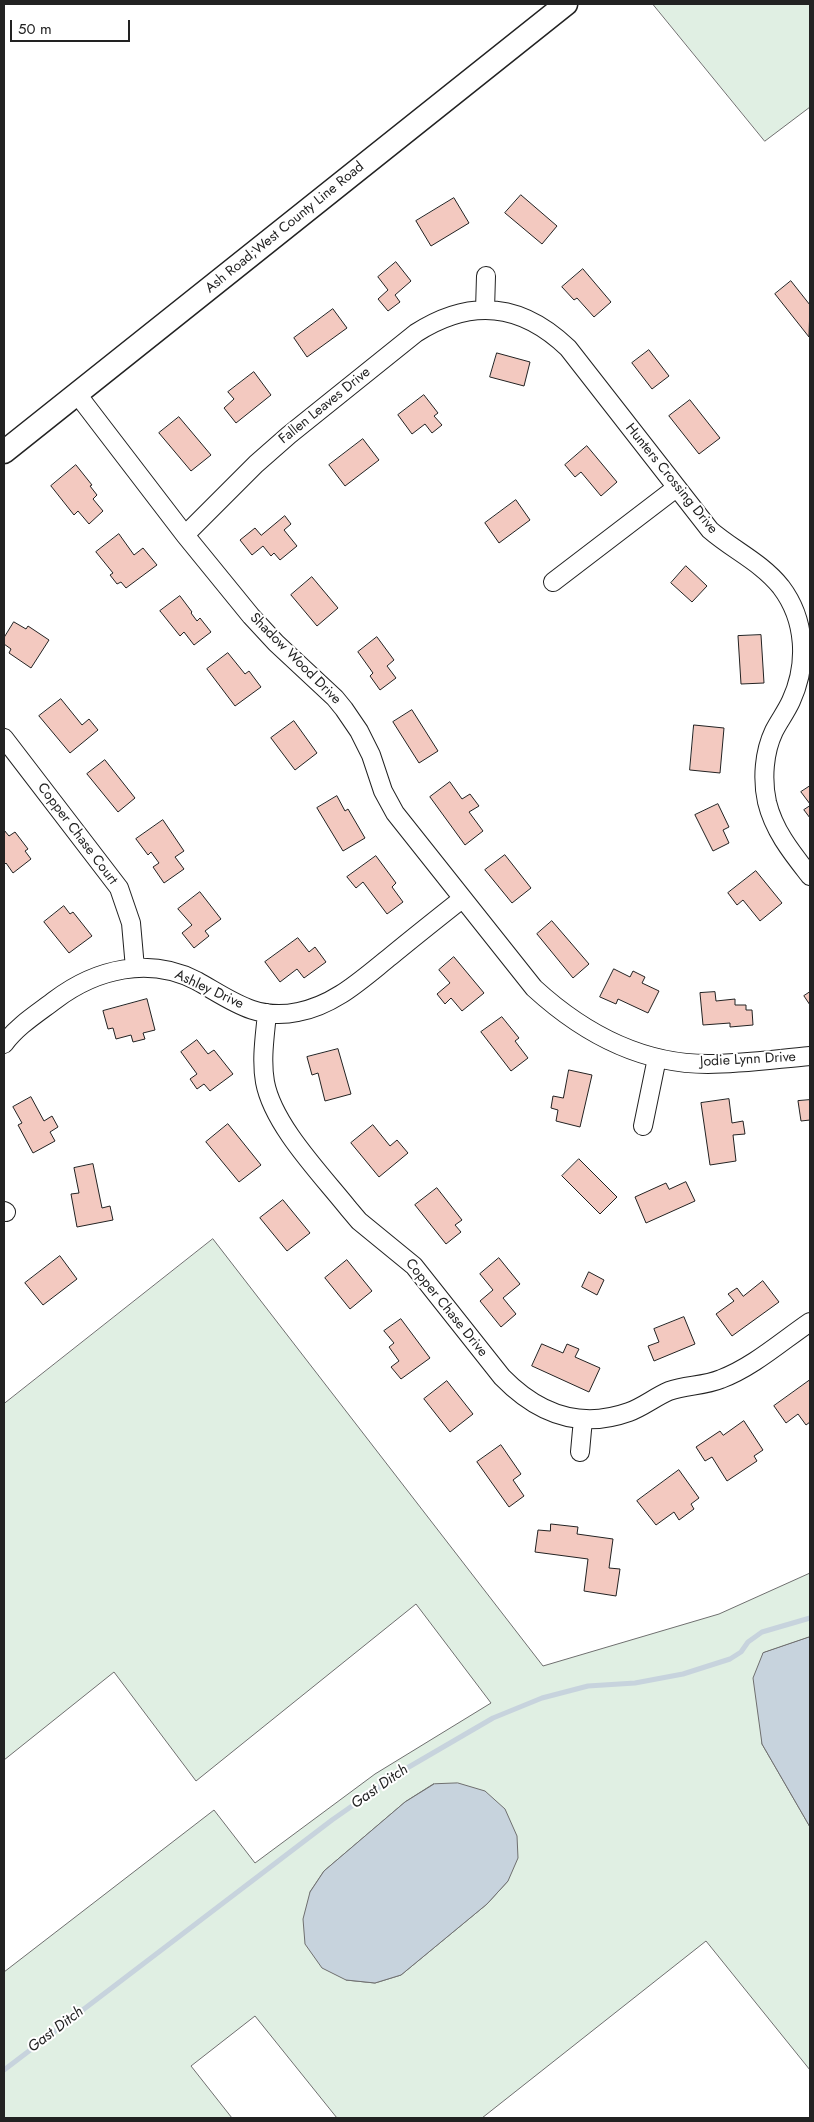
<!DOCTYPE html>
<html>
<head>
<meta charset="utf-8">
<style>
	body { margin:0 }
	#map { position:relative; width:814px; height:2122px; overflow:hidden; background:#fff; font-family:Jost,sans-serif }
	canvas { display:block }
	.frame { position:absolute; inset:0; border:5px solid #222; pointer-events:none }
	.scale { position:absolute; left:10px; top:20px; width:120px; height:22px; box-sizing:border-box; border:2px solid #222; border-top:0; padding-left:6px; font-size:15px; line-height:18px; white-space:nowrap; color:#222; -webkit-text-stroke:4px #fff; paint-order:stroke }
</style>
</head>
<body>
<div id="map">
<canvas width="814" height="2122"></canvas>
<div class="frame"></div>
<div class="scale">50 m</div>
</div>
<script>
const ctx = document.querySelector('canvas').getContext('2d');
ctx.lineJoin = 'round';
function paint(path, color) {
  ctx.fillStyle = color;
  ctx.fill(path, 'evenodd');
}
function strokePath(path, color, width, dash) {
  ctx.strokeStyle = color;
  ctx.lineWidth = width;
  ctx.lineCap = dash ? 'butt' : 'round';
  ctx.setLineDash(dash || []);
  ctx.stroke(path);
}
function label(font, color, halo, rows, align = 'center') {
  ctx.font = font + ' Jost,sans-serif';
  ctx.lineWidth = 4;
  ctx.setLineDash([]);
  ctx.textBaseline = 'middle';
  ctx.strokeStyle = halo;
  ctx.fillStyle = color;
  for (const [text, x, y, turn = 0] of rows) {
    ctx.save();
    ctx.translate(x, y);
    ctx.rotate((+turn || 0) * Math.PI / 180);
    ctx.textAlign = isNaN(turn) ? turn : align;
    if (halo) ctx.strokeText(text, 0, 0);
    ctx.fillText(text, 0, 0);
    ctx.restore();
  }
}
const green = new Path2D(`
	M653,4H810V107L765,141Z
	M213,1239L543,1666L719,1614L810,1573V1637L763,1653L762,1744L810,1827V2070L706,1941L482,2118H337L255,2016L191,2066L232,2118H4V1972L214,1810L255,1863L375,1774L491,1703L416,1604L196,1781L114,1672L4,1760V1404ZM434,1784L508,1881L487,1904L401,1975L375,1983L346,1980L310,1892L324,1871L405,1802Z`);
paint(green, '#e0efe3');
strokePath(green, '#6f6f6f', 1);
const water = new Path2D(`
	M810,1637V1827L762,1744L753,1678L763,1653Z
	M458,1783L485,1791L505,1809L517,1836L518,1858L508,1881L487,1904L401,1975L375,1983L346,1980L322,1968L305,1944L303,1919L310,1892L324,1871L405,1802L434,1784Z`);
paint(water, '#c7d3dd');
strokePath(water, '#6f6f6f', 1);
strokePath(new Path2D(`
	M4,2070L332,1820L402,1771L493,1718L542,1698L588,1686L635,1683L683,1674L730,1659L741,1652L748,1642L762,1632L810,1618`), '#c7d3dd', 5);
const building = new Path2D(`
	M521,195L557,226L542,244L505,213Z
	M454,198L469,223L431,246L416,221Z
	M396,262L411,281L395,295L400,302L388,311L378,299L388,290L378,277Z
	M583,269L611,302L594,317L577,298L574,300L562,287Z
	M791,281L810,305L809,337L775,294Z
	M333,309L347,328L307,357L294,338Z
	M649,350L669,376L652,389L632,363Z
	M497,353L530,362L524,386L490,377Z
	M254,372L271,395L236,423L224,408L234,399L228,392Z
	M424,395L438,413L434,416L442,425L432,433L425,424L412,434L398,415Z
	M690,400L720,438L699,454L669,416Z
	M179,417L211,455L191,471L159,433Z
	M363,439L379,460L345,486L329,465Z
	M587,446L617,482L601,496L581,472L575,477L565,465Z
	M76,465L92,485L90,486L97,495L93,499L103,511L89,524L78,511L74,515L51,486Z
	M516,500L530,520L499,543L485,523Z
	M285,516L291,524L284,530L297,546L280,560L274,553L271,556L263,546L252,555L240,540L255,528L261,535Z
	M119,534L134,555L143,548L157,565L126,588L121,582L117,584L110,575L113,573L96,552Z
	M686,566L707,586L692,602L671,583Z
	M312,577L338,608L317,626L291,595Z
	M180,596L192,612L191,613L197,621L200,618L211,632L194,645L184,632L180,636L160,611Z
	M14,622L26,629L28,626L49,640L31,668L9,653L11,649L4,644V638Z
	M761,635L764,683L741,684L738,636Z
	M377,637L394,660L387,666L396,678L380,690L370,676L373,673L358,652Z
	M228,653L245,674L249,671L261,687L235,706L207,669Z
	M61,699L82,725L89,719L98,730L70,753L39,716Z
	M412,710L438,751L419,763L393,722Z
	M294,721L317,753L295,770L271,738Z
	M694,725L724,728L720,773L690,770Z
	M105,760L135,798L118,812L87,774Z
	M450,782L462,799L470,794L479,806L469,812L483,831L465,845L430,797Z
	M810,786V804L801,792Z
	M337,796L345,811L348,809L365,838L343,851L317,808Z
	M718,804L729,827L723,830L729,843L713,851L695,815Z
	M810,806V818L804,810Z
	M163,820L184,851L175,857L184,869L164,883L153,867L159,863L151,852L148,855L136,839Z
	M4,830L9,836L15,832L28,849L25,851L31,859L13,873L6,863L4,865Z
	M505,855L531,888L512,903L485,870Z
	M376,856L396,883L392,887L403,902L387,914L363,882L356,888L347,877Z
	M756,871L782,903L760,921L743,900L737,905L728,893Z
	M200,892L221,919L205,931L209,936L194,948L182,933L192,925L178,909Z
	M64,906L70,914L73,912L92,936L69,953L44,922Z
	M552,921L589,964L573,978L537,934Z
	M298,938L309,952L315,947L326,962L304,978L297,969L280,982L265,962Z
	M454,957L484,993L462,1011L451,998L445,1004L437,994L450,983L439,970Z
	M614,969L630,977L633,971L645,977L642,983L659,991L648,1013L618,999L616,1004L600,997Z
	M715,992L716,1001L735,999V1005H746V1010H752L753,1025L730,1027V1023L703,1025L700,993Z
	M810,992V1005L804,996Z
	M147,999L155,1030L143,1033L145,1039L133,1042L131,1035L116,1039L113,1028L108,1029L103,1011Z
	M502,1017L519,1038L515,1041L528,1058L511,1071L481,1032Z
	M197,1040L208,1054L214,1050L233,1074L210,1091L204,1084L197,1089L190,1079L197,1074L181,1052Z
	M338,1049L351,1094L325,1101L318,1073L312,1075L307,1057Z
	M569,1070L592,1075L580,1127L556,1121L558,1110L551,1108L553,1096L563,1098Z
	M31,1097L44,1121L52,1116L58,1127L50,1132L55,1141L33,1153L18,1125L22,1123L13,1107Z
	M729,1099L732,1123L743,1121L745,1134L733,1135L736,1161L710,1165L701,1103Z
	M810,1100V1120L801,1121L798,1101Z
	M228,1124L261,1165L239,1182L206,1142Z
	M373,1125L390,1146L397,1140L408,1153L379,1177L351,1143Z
	M579,1159L617,1197L600,1214L562,1176Z
	M93,1164L102,1208L110,1206L113,1220L77,1227L71,1194L79,1193L74,1168Z
	M686,1182L695,1201L646,1223L635,1197L666,1183L669,1189Z
	M437,1188L462,1220L455,1225L461,1232L446,1244L415,1205Z
	M283,1200L310,1233L287,1251L260,1218Z
	M60,1256L77,1279L43,1305L25,1283Z
	M499,1258L520,1284L503,1298L516,1314L501,1327L480,1301L493,1290L480,1274Z
	M347,1260L372,1291L350,1309L325,1278Z
	M589,1272L604,1280L597,1295L582,1287Z
	M763,1281L779,1302L732,1336L716,1314L734,1301L728,1294L737,1288L743,1296Z
	M684,1317L695,1344L654,1361L648,1346L659,1342L654,1329Z
	M401,1319L430,1358L401,1379L391,1367L399,1361L389,1347L394,1343L384,1331Z
	M542,1344L563,1353L567,1344L579,1349L575,1357L600,1368L589,1392L532,1366Z
	M810,1380V1422L806,1425L798,1414L786,1423L774,1406Z
	M447,1381L473,1414L450,1432L424,1399Z
	M744,1421L763,1450L754,1456L757,1461L727,1481L712,1457L705,1461L696,1447L720,1431L723,1435Z
	M501,1445L521,1474L513,1480L524,1496L509,1507L477,1462Z
	M679,1470L699,1498L691,1504L694,1509L679,1520L674,1512L656,1525L637,1501Z
	M551,1524L578,1527L577,1534L613,1539L609,1568L620,1569L616,1596L584,1591L588,1559L535,1552L538,1530L550,1531Z`);
paint(building, '#f3c9c0');
strokePath(building, '#222', 1);
const minor = new Path2D(`
	M485,310L486,276
	M77,394L185,535L251,616L276,643L335,698L344,709L359,731L371,755L383,791L395,813L534,988C582,1032 640,1064 708,1064C742,1064 776,1059 810,1056
	M185,535L256,464L289,435L416,333C471,298 521,303 568,348L710,530C733,550 761,562 781,587C806,620 808,664 791,701C786,712 779,721 774,731C764,752 762,779 767,802C774,831 792,853 810,876
	M553,582L676,488
	M4,738L119,888L131,923L135,968
	M267,1013C265,1036 261,1059 265,1082C273,1125 320,1173 348,1208L359,1221L414,1266L502,1377C537,1413 579,1430 629,1412C643,1407 655,1397 669,1391C686,1385 704,1386 721,1379C753,1367 782,1341 810,1322
	M4,1044C17,1026 38,1013 55,1000C96,969 149,956 197,981C231,1000 256,1021 298,1012C335,1005 362,979 391,956C414,937 438,918 462,899
	M643,1126L657,1058
	M4,1211L6,1212
	M580,1452L583,1419`);
const major = new Path2D(`
	M4,452L566,4`);
strokePath(minor, '#222', 20);
strokePath(major, '#222', 25);
strokePath(minor, '#fff', 18);
strokePath(major, '#fff', 22);
label('14px', '#222', '#fff', [
	["Ash Road;West County Line Road",285,228,-39],
	["Fallen Leaves Drive",325,406,-39],
	["Hunters Crossing Drive",671,479,51],
	["Shadow Wood Drive",295,659,45],
	["Copper Chase Court",77,834,53],
	["Ashley Drive",209,990,25],
	["Jodie Lynn Drive",748,1060,-3],
	["Copper Chase Drive",446,1308,51]
]);
label('italic 15px', '#222', '#fff', [
	["Gast Ditch",380,1787,-35],
	["Gast Ditch",56,2030,-37]
]);
</script>
</body>
</html>
